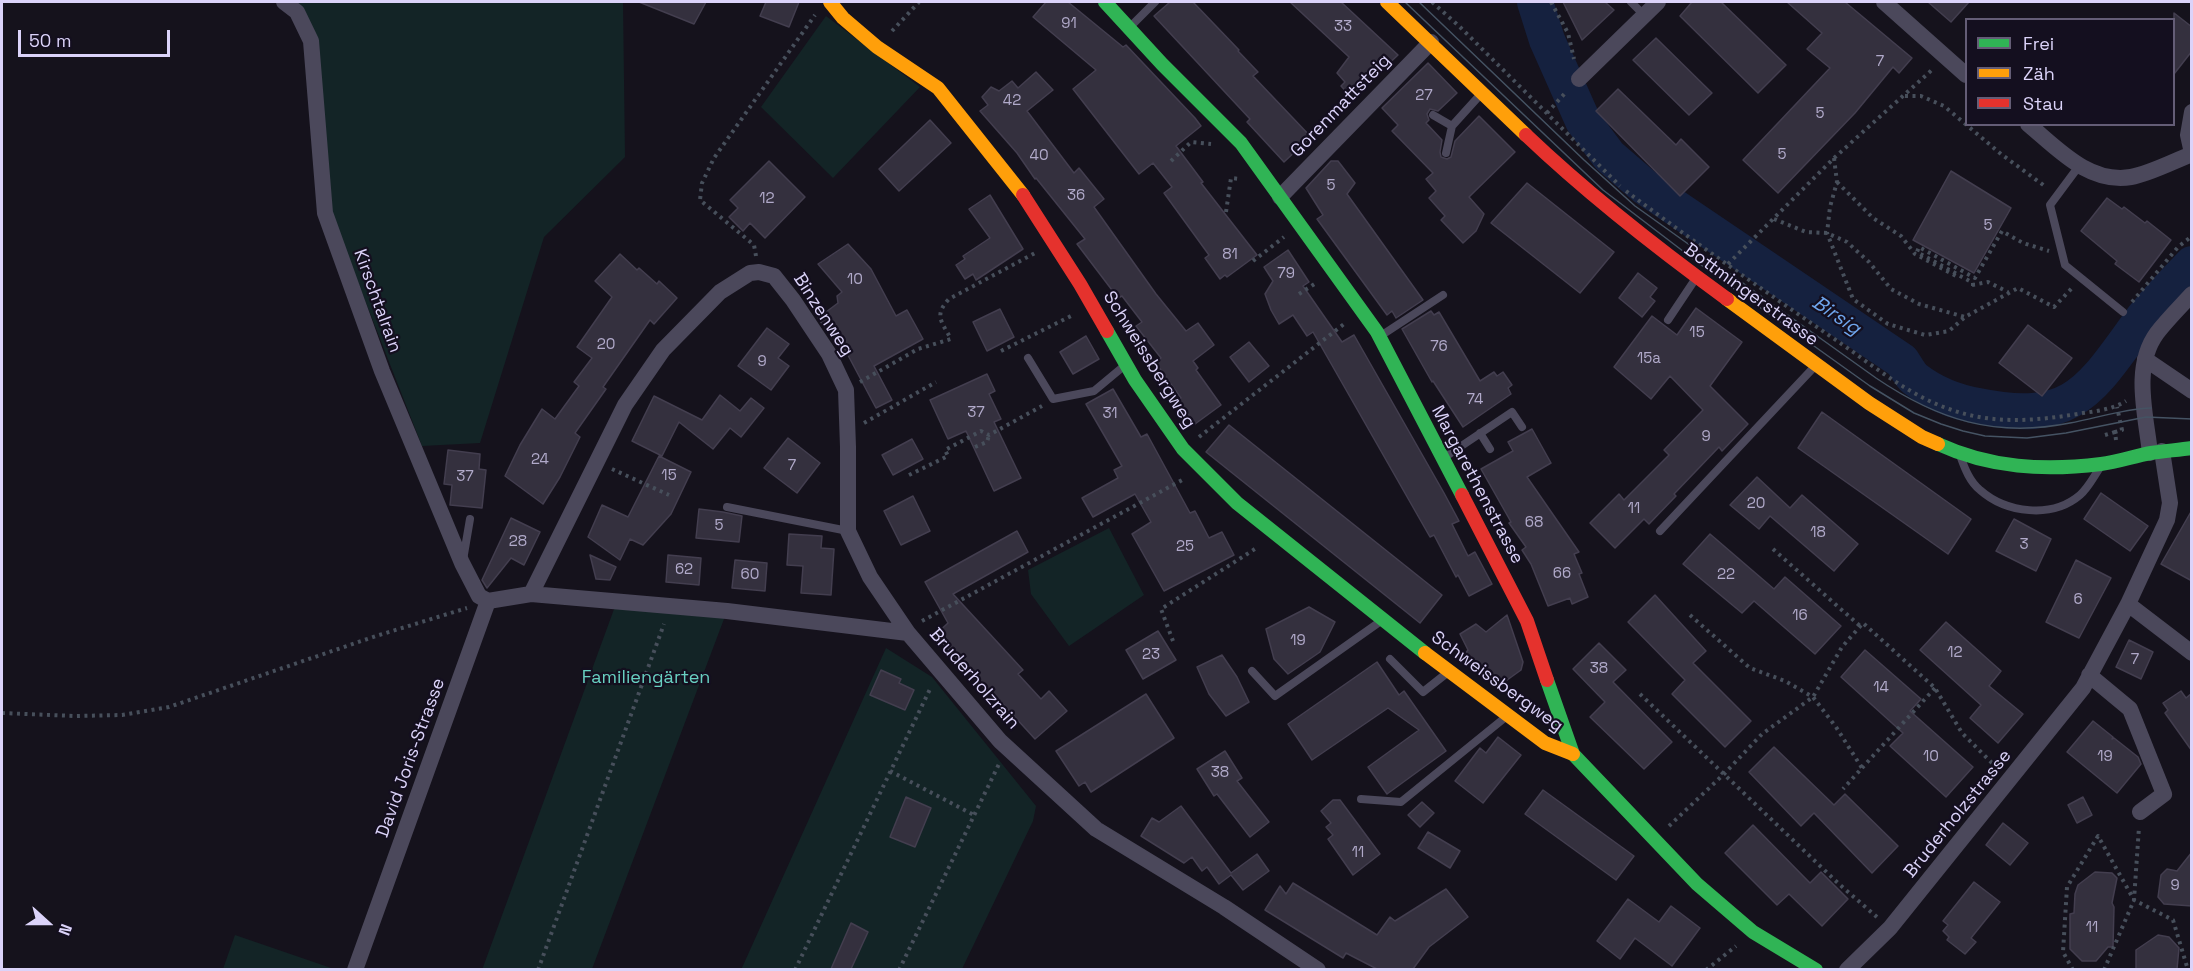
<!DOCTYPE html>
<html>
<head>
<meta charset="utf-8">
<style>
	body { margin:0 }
	#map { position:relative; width:2193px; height:971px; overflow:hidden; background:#15121c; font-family:"Space Grotesk",sans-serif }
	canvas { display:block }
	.frame { position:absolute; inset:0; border:3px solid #dbd3f9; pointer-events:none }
	.legend { position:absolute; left:1965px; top:18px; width:210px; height:108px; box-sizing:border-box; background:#140f1f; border:2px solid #645d76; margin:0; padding:8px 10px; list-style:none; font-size:18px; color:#dbd3f9 }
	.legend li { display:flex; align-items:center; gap:12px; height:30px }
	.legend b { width:30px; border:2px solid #645d76 }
	.north { position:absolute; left:18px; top:893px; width:60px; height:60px; -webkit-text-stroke:4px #140f1f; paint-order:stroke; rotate:111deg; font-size:16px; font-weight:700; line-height:24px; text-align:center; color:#dbd3f9 }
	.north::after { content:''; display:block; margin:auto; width:21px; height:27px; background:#dbd3f9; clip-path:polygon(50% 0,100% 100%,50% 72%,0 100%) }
	.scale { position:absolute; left:18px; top:30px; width:152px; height:27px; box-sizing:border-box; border:3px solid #dbd3f9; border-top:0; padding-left:8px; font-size:18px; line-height:21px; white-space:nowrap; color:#dbd3f9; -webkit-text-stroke:4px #140f1f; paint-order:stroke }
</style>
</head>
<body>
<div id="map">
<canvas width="2193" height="971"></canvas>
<div class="frame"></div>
<ul class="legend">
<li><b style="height:8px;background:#30b455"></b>Frei</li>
<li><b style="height:8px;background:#ff9f0a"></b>Zäh</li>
<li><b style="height:8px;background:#e5322d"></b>Stau</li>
</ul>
<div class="north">N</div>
<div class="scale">50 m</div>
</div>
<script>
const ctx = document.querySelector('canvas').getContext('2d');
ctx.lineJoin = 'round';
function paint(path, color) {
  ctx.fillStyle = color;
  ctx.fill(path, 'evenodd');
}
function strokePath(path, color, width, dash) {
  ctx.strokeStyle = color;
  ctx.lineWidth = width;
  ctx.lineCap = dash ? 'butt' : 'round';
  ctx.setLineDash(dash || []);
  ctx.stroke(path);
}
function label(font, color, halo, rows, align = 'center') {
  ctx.font = font + ' "Space Grotesk",sans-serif';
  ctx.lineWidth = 4.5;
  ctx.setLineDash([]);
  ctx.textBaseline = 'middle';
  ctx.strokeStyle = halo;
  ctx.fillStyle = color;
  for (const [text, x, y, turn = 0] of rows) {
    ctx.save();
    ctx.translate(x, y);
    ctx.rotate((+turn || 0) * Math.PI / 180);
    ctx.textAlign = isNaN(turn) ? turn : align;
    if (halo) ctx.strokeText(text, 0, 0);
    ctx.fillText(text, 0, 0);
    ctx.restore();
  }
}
paint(new Path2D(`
	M296,2H623L625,157L544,237L480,443L422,446L328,206L313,33Z
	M826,16L920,87L833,178L761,107Z
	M1109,528L1144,595L1069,646L1031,594L1028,570Z
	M617,601L727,611L592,969L482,970Z
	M886,648L932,677L1036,806L1033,821L962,969L741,970Z
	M235,935L334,969H223Z`), '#132426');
strokePath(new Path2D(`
	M1535,2L1547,40L1583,121L1609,156L1645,187L1902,361C1906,367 1910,375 1915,379C1933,393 1956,402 1978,406C2076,426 2091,388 2143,318C2158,299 2175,282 2192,264`), '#15213f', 36);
const building = new Path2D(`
	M639,2H706L694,24Z
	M766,2H799L789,27L760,16Z
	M1046,2H1068L1123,47L1126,45L1195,118L1201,126L1176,146L1203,182L1201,183L1257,255L1227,277L1225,275L1220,279L1205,258L1209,255L1164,193L1172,187L1153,163L1139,174L1073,89L1096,70L1033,17Z
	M1170,2H1193L1239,50L1238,51L1258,72L1253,76L1311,137L1284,162L1247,122L1250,119L1154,16Z
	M1290,2H1341L1398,55L1352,98L1341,86L1345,82L1337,73L1349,57Z
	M1563,2H1605L1614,10L1582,40Z
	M1692,2H1721L1786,65L1758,93L1680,16Z
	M1787,2H1845L1912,58L1899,73L1893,67L1855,113L1778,193L1743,160L1830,68L1807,49L1822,33Z
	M1928,2H1969L1951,22Z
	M2174,13L2192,27V51L2174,74Z
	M1656,38L1712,93L1689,115L1633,60Z
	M1428,63L1457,93L1438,111L1430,109L1427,114L1429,120L1426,123L1442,140L1440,152L1441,157L1447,159L1451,157L1455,141L1479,116L1515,152L1469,197L1484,214L1476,231L1463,243L1441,220L1445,216L1429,198L1436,191L1426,179L1433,173L1392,131L1398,125L1382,108Z
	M1036,72L1053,90L1027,111L1074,173L1079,168L1104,199L1094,207L1156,294L1186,331L1198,323L1214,345L1193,361L1198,368L1196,370L1221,405L1195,424L1178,400L1181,398L1155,362L1161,358L1136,326L1142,322L1122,296L1118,298L1077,244L1085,239L1036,178L1035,179L1017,153L980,111L988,105L982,97L991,87L999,91L1012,81L1018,88Z
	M1618,89L1676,145L1681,139L1709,167L1680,196L1596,111Z
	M930,120L951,143L899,191L879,169Z
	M769,161L805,197L765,238L750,223L743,231L729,217L738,208L730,200Z
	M1331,161H1338L1355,183L1347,194L1423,300L1396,318L1392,311L1387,315L1317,219L1323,215L1306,188Z
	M1951,171L2011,208L1974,273L1913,240Z
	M1527,183L1614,252L1580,293L1491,223Z
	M990,195L1023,249L976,280L973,274L965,279L956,265L965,259L963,256L990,238L969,209Z
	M2107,198L2122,209L2124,207L2145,223L2147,221L2171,240L2139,282L2115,264L2117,261L2081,231Z
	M848,244L871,269L896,316L907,310L923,339L874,366L892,400L876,408L833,327L828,332L818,318L838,303L837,296L842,292L818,264Z
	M1288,250L1309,282L1303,286L1342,342L1354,335L1444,493L1459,521L1452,524L1468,556L1475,552L1492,584L1469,596L1458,575L1456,577L1434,535L1430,537L1313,332L1307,336L1293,315L1279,324L1271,310L1265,294L1273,281L1264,267Z
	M620,254L637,270L639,268L657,284L659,281L677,298L654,324L650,320L603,387L606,389L575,433L580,437L560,477L543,504L505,476L520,445L542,409L555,419L579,386L574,382L592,358L577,347L612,297L595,281Z
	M1638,273L1657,288L1650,297L1655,301L1642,317L1619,298Z
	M1696,308L1742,342L1710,386L1748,424L1722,451L1719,447L1674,494L1676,496L1649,524L1644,519L1615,548L1590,523L1619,494L1624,500L1669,455L1664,450L1703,410L1670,376L1651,399L1614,367L1652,316L1677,335Z
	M1000,309L1014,337L987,351L973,322Z
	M1431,311L1434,315L1439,312L1480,381L1494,372L1497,376L1503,372L1512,385L1508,388L1511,394L1463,427L1433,381L1432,382L1402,329Z
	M2028,325L2072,358L2042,396L1999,363Z
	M767,328L789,344L778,358L789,366L771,390L738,366Z
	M1086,336L1099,359L1073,374L1060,352Z
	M1249,342L1269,366L1249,382L1230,357Z
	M987,374L995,391L989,394L1001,419L994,422L1021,478L994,491L966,431L948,439L930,400Z
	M1113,389L1141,437L1147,434L1190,513L1195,511L1209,538L1222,532L1234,555L1164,591L1132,534L1151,522L1135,494L1093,517L1082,498L1118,478L1114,470L1122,466L1086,404Z
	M720,395L740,411L751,398L764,408L741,437L730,428L713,449L679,422L662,456L632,441L654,396L702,420Z
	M1822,412L1971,519L1948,554L1798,448Z
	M1229,425L1442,595L1420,623L1206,452Z
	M1532,429L1551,463L1527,477L1579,552L1574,554L1582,573L1579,574L1588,597L1572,604L1570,598L1548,606L1531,564L1522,550L1526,547L1509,523L1511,522L1481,469L1513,451L1508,442Z
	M788,438L820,463L797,493L764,468Z
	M912,439L923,459L893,475L882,455Z
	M448,450L480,454L479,469L486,470L482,508L450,505L452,485L444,484Z
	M659,456L691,472L671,514L643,545L630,539L620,560L588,537L602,505L628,517Z
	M1757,477L1790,508L1802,495L1858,544L1834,571L1770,516L1759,529L1730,505Z
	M2101,493L2148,526L2130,551L2084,519Z
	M913,496L930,531L901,545L884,511Z
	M699,509L723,512L742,516L739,542L696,538Z
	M2192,510V581L2161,564Z
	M511,518L540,532L524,565L511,558L487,588L482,580Z
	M2014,519L2051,539L2036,571L1996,551Z
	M1017,531L1028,552L953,594L1023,670L1018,674L1041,699L1049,691L1067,711L1035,739L992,692L989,694L935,635L948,623L925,582Z
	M789,534L822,536L821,548L834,549L831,595L801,593L803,566L787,565Z
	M1710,534L1774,589L1785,577L1841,626L1815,654L1754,601L1742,613L1683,564Z
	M590,555L616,567L610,580L596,579Z
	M668,555L701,558L699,585L666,582Z
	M735,560L767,563L765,591L732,588Z
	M2076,560L2111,578L2079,638L2046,622Z
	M1655,595L1706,651L1693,663L1751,721L1725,747L1672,694L1685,680L1628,622Z
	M1309,607L1335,622L1320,652L1288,674L1274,659L1266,629Z
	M1507,615L1523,662L1521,670L1503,683L1499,679L1496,681L1465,654L1468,650L1460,634L1476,624L1486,632Z
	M1946,622L2001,671L1989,686L2023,714L1998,743L1970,718L1981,705L1920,650Z
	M1158,631L1176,660L1143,679L1126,650Z
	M2129,640L2153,652L2141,679L2116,667Z
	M1599,643L1626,670L1613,682L1672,742L1644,769L1590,717L1605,702L1573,669Z
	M1865,650L1921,699L1910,711L1973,767L1946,797L1890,746L1903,733L1841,677Z
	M1222,655L1237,677L1249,702L1226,716L1209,694L1197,667Z
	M1377,662L1399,695L1404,691L1446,751L1387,794L1368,767L1419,730L1388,708L1312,760L1288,724Z
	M881,670L901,679L899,683L914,690L905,710L870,695Z
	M2181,691L2186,698L2192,693V751L2165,713L2168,710L2163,703Z
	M1146,694L1174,738L1091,792L1085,782L1079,786L1056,751Z
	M2093,721L2113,737L2112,739L2114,738L2138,757L2141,764L2117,793L2067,752Z
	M1498,737L1521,755L1483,803L1455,781L1480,748L1486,753Z
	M1774,747L1834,805L1845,794L1898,846L1872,873L1814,813L1801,826L1749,772Z
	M1225,751L1242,778L1237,781L1269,822L1250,837L1217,794L1214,796L1197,769Z
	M1543,790L1634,856L1616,880L1525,814Z
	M906,797L931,808L915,847L890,837Z
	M2083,797L2092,815L2077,823L2068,805Z
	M1333,800H1340L1380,854L1353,875L1328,839L1333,835L1326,827L1331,823L1321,811Z
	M1422,802L1434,813L1420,827L1408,815Z
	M1181,806L1231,873L1257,854L1269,871L1243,890L1231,875L1219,884L1207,867L1202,871L1192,857L1184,863L1141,836L1152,818L1159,822Z
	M2003,823L2028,843L2010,865L1986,845Z
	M1753,825L1810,883L1821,872L1848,899L1822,926L1789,894L1777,905L1725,853Z
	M1428,832L1460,851L1450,868L1418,848Z
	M2192,852V906L2164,904L2158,897L2161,875L2167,869L2177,871Z
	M2095,872L2112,873L2117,878L2112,903L2114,907L2113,947H2108L2096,961H2082L2070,949V914L2074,913L2075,894L2078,885Z
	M1974,882L2000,902L1971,938L1976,942L1965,954L1947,940L1949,937L1943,931L1948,925L1943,921Z
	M1293,883L1377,935L1390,917L1395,921L1446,889L1468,917L1429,947L1413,969H1377L1346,953L1343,958L1265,910L1280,886L1286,894Z
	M1628,899L1659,922L1671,906L1700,928L1672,966L1635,938L1620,959L1597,941Z
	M851,923L868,932L851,969H831Z
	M2158,935L2169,937L2179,948L2177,969H2136V950Z`);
paint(building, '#34303e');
strokePath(building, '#433e4f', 1.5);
strokePath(new Path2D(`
	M1432,2L1459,26L1620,186
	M1551,2L1568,33L1574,59
	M892,31L919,2
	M1905,96H1921L1944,106L2001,154L2046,187
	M1547,113L1567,91
	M1834,158L1837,182L1830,207L1827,233L1853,299L1888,324L1925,335L1949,331L1965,317L2018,288L2054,307L2072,288
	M1171,161L1191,142L1211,144
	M1837,182L1873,218L1901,236L1915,254L1958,277
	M1626,191C1694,242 1763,290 1833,338C1870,363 1906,394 1949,409C1993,425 2037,421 2083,413C2098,411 2113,409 2126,401
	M1226,212L1231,178L1240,179
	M1774,219L1806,232L1827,233L1847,242L1869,262L1891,289L1919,304L1965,317
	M756,256L754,245L700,200L702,183L714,158L815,15
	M1253,261L1284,237
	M1728,264L1834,158L1934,68
	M1972,285L1988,282L2008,292
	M1973,286V283L1917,252L1919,247L1975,278L2002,231L2023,243L2049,251
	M1299,294L1316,283
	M2132,302L2178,247L2192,236
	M1001,351L1073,315
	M860,382L918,349L951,339C941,321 934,315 949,299L1035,253
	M864,423L936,382
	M2105,435L2115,432
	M1199,437L1344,324
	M2116,440L2115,432L2122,430L2117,407
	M975,447L987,442L989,435
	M612,469L669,495
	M909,475L948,456L945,450L981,431L989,435L1042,406
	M1773,549L1860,626
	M1690,615L1750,668L1785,681L1813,697L1836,727L1862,768L1843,789
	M922,621L1184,479
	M1173,641L1161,609L1258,547
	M1640,694L1839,884L1878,918
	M2,713L74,716L122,715L169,707L376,636L467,608
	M1862,768L1935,688
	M890,771L974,815
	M1669,826L1724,774L1762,734L1813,697L1842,647L1863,623L1935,688L1962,733L1997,768
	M538,970L664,624
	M795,970L931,687
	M899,970L999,764
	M1706,970L1736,946
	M2073,970L2063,952L2067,887L2098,836L2134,900L2173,920L2188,970
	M2104,970L2134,900L2139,827`), '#474f5b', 4, [3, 4.5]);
strokePath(new Path2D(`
	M1631,2L1644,15
	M1130,27L1155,2
	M1433,115L1452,126
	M1446,153L1452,126L1480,95
	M2079,166L2050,205L2065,265L2123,312
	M1668,320L1696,278
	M1382,335L1443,295
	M1028,358L1053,399L1094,391L1124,366
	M1480,433L1490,449
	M1445,457L1512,412L1522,427
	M1961,458C1965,469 1970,482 1980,490C2006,513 2052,519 2080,495C2088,488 2093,478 2099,469
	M727,507L848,531
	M1660,531L1816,365
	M463,560L470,519
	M1390,659L1423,692L1447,673
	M1252,671L1275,696L1381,621
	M1361,799L1401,802L1507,716`), '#4b485b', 8);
strokePath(new Path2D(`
	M284,2L297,12L311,41L325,213L382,371L462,563L479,596L488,601
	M1884,2L1966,75
	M1579,79L1658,2
	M2192,112L2188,135L2192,153
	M2028,124C2058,149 2089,184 2131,177C2149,174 2174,161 2192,154
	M1280,197L1431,42
	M2145,359L2192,391
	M2150,453C2146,415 2132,367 2157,333C2167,320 2180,307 2192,294
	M531,594L625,405L663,350L720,292L750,273L759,272L774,276L793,300L829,354L846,390L848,447V531L870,577L908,633
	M488,601L531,594L727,611L908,633L1000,741L1096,829L1224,907L1318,970
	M2128,604L2192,653
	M2089,675L2130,709L2164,794L2140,812
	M355,970L488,601
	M1847,970L1890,928L2083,688L2128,604L2167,520L2170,503L2162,451`), '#4b485b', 16);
strokePath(new Path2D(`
	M1105,2L1162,64L1241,143L1377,332L1462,495
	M1107,331L1135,380L1183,449L1237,503L1425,653
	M1938,444C1990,468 2044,471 2101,464C2118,462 2134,456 2151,453C2164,451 2178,450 2192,448
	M1547,680L1573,754L1697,884L1753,932L1816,970`), '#30b455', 14);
strokePath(new Path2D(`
	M830,2L843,18L877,47L938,88L1023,195
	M1387,2L1526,135
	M1727,299L1869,403L1922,437L1938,444
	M1425,653L1545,743L1573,754`), '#ff9f0a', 14);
strokePath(new Path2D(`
	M1526,135C1589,195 1657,248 1727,299
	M1023,195L1080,284L1107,331
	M1462,495L1527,621L1547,680`), '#e5322d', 14);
strokePath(new Path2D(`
	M1405,2L1603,190L1709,271L1870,386L1914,413L1941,424L1963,431L1985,436L2027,438L2066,433L2146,417L2192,419
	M1419,2L1584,160L1635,206L1876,378C1938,420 1995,438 2070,423C2097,418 2123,409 2151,408`), '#455363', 1.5);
label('15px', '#b1aaca', null, [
	["91",1069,24],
	["33",1343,27],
	["7",1880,62],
	["27",1424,96],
	["42",1012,101],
	["5",1820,114],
	["5",1782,155],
	["40",1039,156],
	["5",1331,186],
	["36",1076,196],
	["12",767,199],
	["5",1988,226],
	["81",1230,255],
	["79",1286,274],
	["10",855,280],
	["15",1697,333],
	["20",606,345],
	["76",1439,347],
	["15a",1649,359],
	["9",762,362],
	["74",1475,400],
	["37",976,413],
	["31",1110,414],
	["9",1706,437],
	["24",540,460],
	["7",792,466],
	["15",669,476],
	["37",465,477],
	["20",1756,504],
	["11",1634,509],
	["68",1534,523],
	["5",719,526],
	["18",1818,533],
	["28",518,542],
	["3",2024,545],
	["25",1185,547],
	["62",684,570],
	["66",1562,574],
	["60",750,575],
	["22",1726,575],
	["6",2078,600],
	["16",1800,616],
	["19",1298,641],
	["12",1955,653],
	["23",1151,655],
	["7",2135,660],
	["38",1599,669],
	["14",1881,688],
	["10",1931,757],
	["19",2105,757],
	["38",1220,773],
	["11",1358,853],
	["9",2175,886],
	["11",2092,928]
]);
label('18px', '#dbd3f9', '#140f1f', [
	["Gorenmattsteig",1341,106,-46],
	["Bottmingerstrasse",1751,295,36],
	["Kirschtalrain",377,301,70],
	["Binzenweg",823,315,57],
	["Schweissbergweg",1149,360,58],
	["Margarethenstrasse",1477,485,62],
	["Bruderholzrain",974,679,49],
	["Schweissbergweg",1497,682,36],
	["David Joris-Strasse",411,758,-70],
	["Bruderholzstrasse",1958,814,-51]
]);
label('18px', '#68d0c1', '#140f1f', [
	["Familiengärten",646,678]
]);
label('italic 20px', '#6ea5ed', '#140f1f', [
	["Birsig",1836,316,34]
]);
</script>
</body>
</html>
